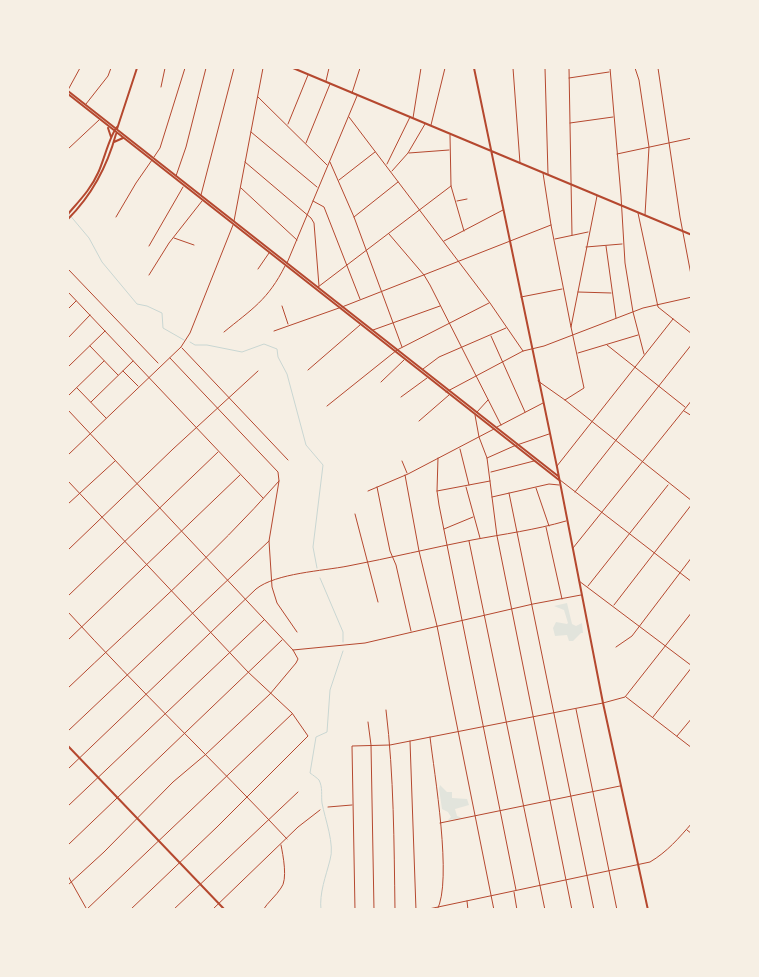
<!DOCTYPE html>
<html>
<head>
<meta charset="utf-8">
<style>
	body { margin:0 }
	#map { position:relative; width:759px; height:977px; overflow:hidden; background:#f6efe4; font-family:"Sofia Sans Condensed",sans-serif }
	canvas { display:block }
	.frame { position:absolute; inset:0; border:69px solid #f6efe4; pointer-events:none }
</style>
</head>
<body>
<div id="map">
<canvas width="759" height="977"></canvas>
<div class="frame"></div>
</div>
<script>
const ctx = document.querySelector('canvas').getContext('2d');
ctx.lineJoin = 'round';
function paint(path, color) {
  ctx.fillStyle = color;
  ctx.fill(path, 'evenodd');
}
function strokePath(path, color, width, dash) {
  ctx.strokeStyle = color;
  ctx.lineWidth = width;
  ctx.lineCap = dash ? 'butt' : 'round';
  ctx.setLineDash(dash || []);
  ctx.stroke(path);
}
paint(new Path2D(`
	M567,603L572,624L576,626L582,623L583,633H581L573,641H569L567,635L555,636L553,628L556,622L567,624L568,623L564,610L554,606Z
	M440,785L447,792H452V798L467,799L469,805L455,809L457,816L462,818L448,820L451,817L448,812L442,809L439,789Z`), '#e2e4dc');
strokePath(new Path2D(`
	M68,213L89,238L102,262L137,304L147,306L162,313L163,328L184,340
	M190,342L195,345H207L242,352L264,344L277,349L278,357L287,374L306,445L323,465L313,547L317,568
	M320,578L343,632V642
	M321,910C319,893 326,876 330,860C335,845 325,819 322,803C321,795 323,788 319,780C317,778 313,775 310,773L316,737L327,732L330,690L343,651`), '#c9d6d2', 1);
strokePath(new Path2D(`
	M422,68H463
	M513,68L520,163
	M545,68L548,174
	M569,68L572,235
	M610,68L621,196L625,263L633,312L644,354
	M635,68L639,80L649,147L645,215
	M658,68L680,217L692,280
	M569,78L609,72
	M326,81L329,68
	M161,87L165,68
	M68,90L80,68
	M352,93L360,68
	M258,97L327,165
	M86,104L108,76L111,68
	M349,117L490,303L523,351
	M413,118L421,68
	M570,123L613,117
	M288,124L308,75
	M431,125L445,68
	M251,132L317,187
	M450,135L451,186L464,231
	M306,143L330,84
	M68,149L99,120
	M409,153L449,150
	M617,154L692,138
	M154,157L160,148L185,68
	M245,162L311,218L314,223L319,286
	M330,162L354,217L402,347
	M387,164L410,117
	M392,171L408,153L425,124
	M543,173L551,225L571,327
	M176,176L186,147L206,68
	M339,180L375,152
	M241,188L297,240
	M201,195L234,68
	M313,201L324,207L360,299
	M457,201L467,199
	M638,213L658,307L692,334
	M116,217L136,183L152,160
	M354,217L398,182
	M234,221L263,68
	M389,234L424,275L430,285L501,425
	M174,238L194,245
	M555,239L588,232
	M444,241L503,210
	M149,246L183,187
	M606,246L616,318
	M586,247L622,244
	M287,263L357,96
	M68,269L158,363
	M258,269L269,253
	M149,275L169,243L202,201
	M318,287L451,186
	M68,292L263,498
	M578,292L611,293
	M521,297L562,289
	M282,306L288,324
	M342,307L551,225
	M68,309L76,301
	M373,330L440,306
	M274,331L339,308
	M224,332C252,309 268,300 285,266
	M491,336L525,412
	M68,338L90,315
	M607,345L685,407
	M90,346L118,375
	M182,348L288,460
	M578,353L638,335
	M68,367L105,331
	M423,369L439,357L506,328
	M308,370L360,325
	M123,371L138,386
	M538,381L565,400L692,501
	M381,382L404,360
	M77,388L106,418
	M446,392L523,351L544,346L643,308L692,297
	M68,396L104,361
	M401,397L427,378
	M565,400L584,388L571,327L597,196
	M91,402L133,361
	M327,406L397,350L489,303
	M68,410L293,650L298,659L296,663L270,694L205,755L173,782L104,852L68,885
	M684,411L692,416
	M477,412L488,400
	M475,415L479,437L487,458L497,536L572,910
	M419,421L449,395
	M497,427L543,403
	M460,449L469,485
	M68,455L181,347L190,333L233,225
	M438,458L437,491L439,505L516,890
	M487,458L514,446L549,434
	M402,461L407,473
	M557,466L673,319
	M491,472L534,461
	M405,475L419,551L437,626L494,910
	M560,480L692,582
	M68,481L248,672L292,713L308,736L217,827L130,910
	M279,481L269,541L272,587L277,603L297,632
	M377,487L384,522L390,551L396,565L411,631
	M466,487L480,538
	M536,488L549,526
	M368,491L408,474L494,429
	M437,491L490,481
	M575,492L692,344
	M509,493L594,910
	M492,497L549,484L559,485
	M68,504L115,461
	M355,514L378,602
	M546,527L562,599
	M444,529L473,517
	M469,541L545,910
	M573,548L692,400
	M68,550L173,449L258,371
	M579,581L692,666
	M588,586L668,485
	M68,596L218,452
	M614,605L692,504
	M68,612C139,690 215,762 287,839
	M68,640L240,475
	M616,647L632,636L692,557
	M293,650L365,643L533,604L581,595
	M68,688C139,620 214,555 279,481L278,472L170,358
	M626,697L692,748
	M576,709L617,910
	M386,710C394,776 394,843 395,910
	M653,717L692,667
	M368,722L371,745L374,910
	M68,731L269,541
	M677,736L692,718
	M430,737C434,772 453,882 437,910
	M410,741L416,910
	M68,769L256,589C276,573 323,571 348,566C390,558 431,548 472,540C504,534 535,530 566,521
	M68,806L264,620
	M328,807L352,805
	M440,823L620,786
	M687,830L692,834
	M68,845L282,640
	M68,876L86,908
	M514,892L517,910
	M467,901L468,910
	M86,910L292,714
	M173,910L298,792
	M212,910L298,827L320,810
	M263,910C268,902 276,896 281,888C288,880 283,855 281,845
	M355,910L352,746L390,745L603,703L625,697L692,612
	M424,910L650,862C667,852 679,838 692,823`), '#b5482f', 1);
strokePath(new Path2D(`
	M293,68L692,235
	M474,68L557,467L603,703L648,910
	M68,91L558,476
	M68,94L559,480
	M108,128L111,137
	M117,129L137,68
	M114,142L123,138
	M68,214C79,201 91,189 98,173C104,161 110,133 118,126
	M68,219C92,195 107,167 116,134
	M68,746L225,910`), '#b5482f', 2);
</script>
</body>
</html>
